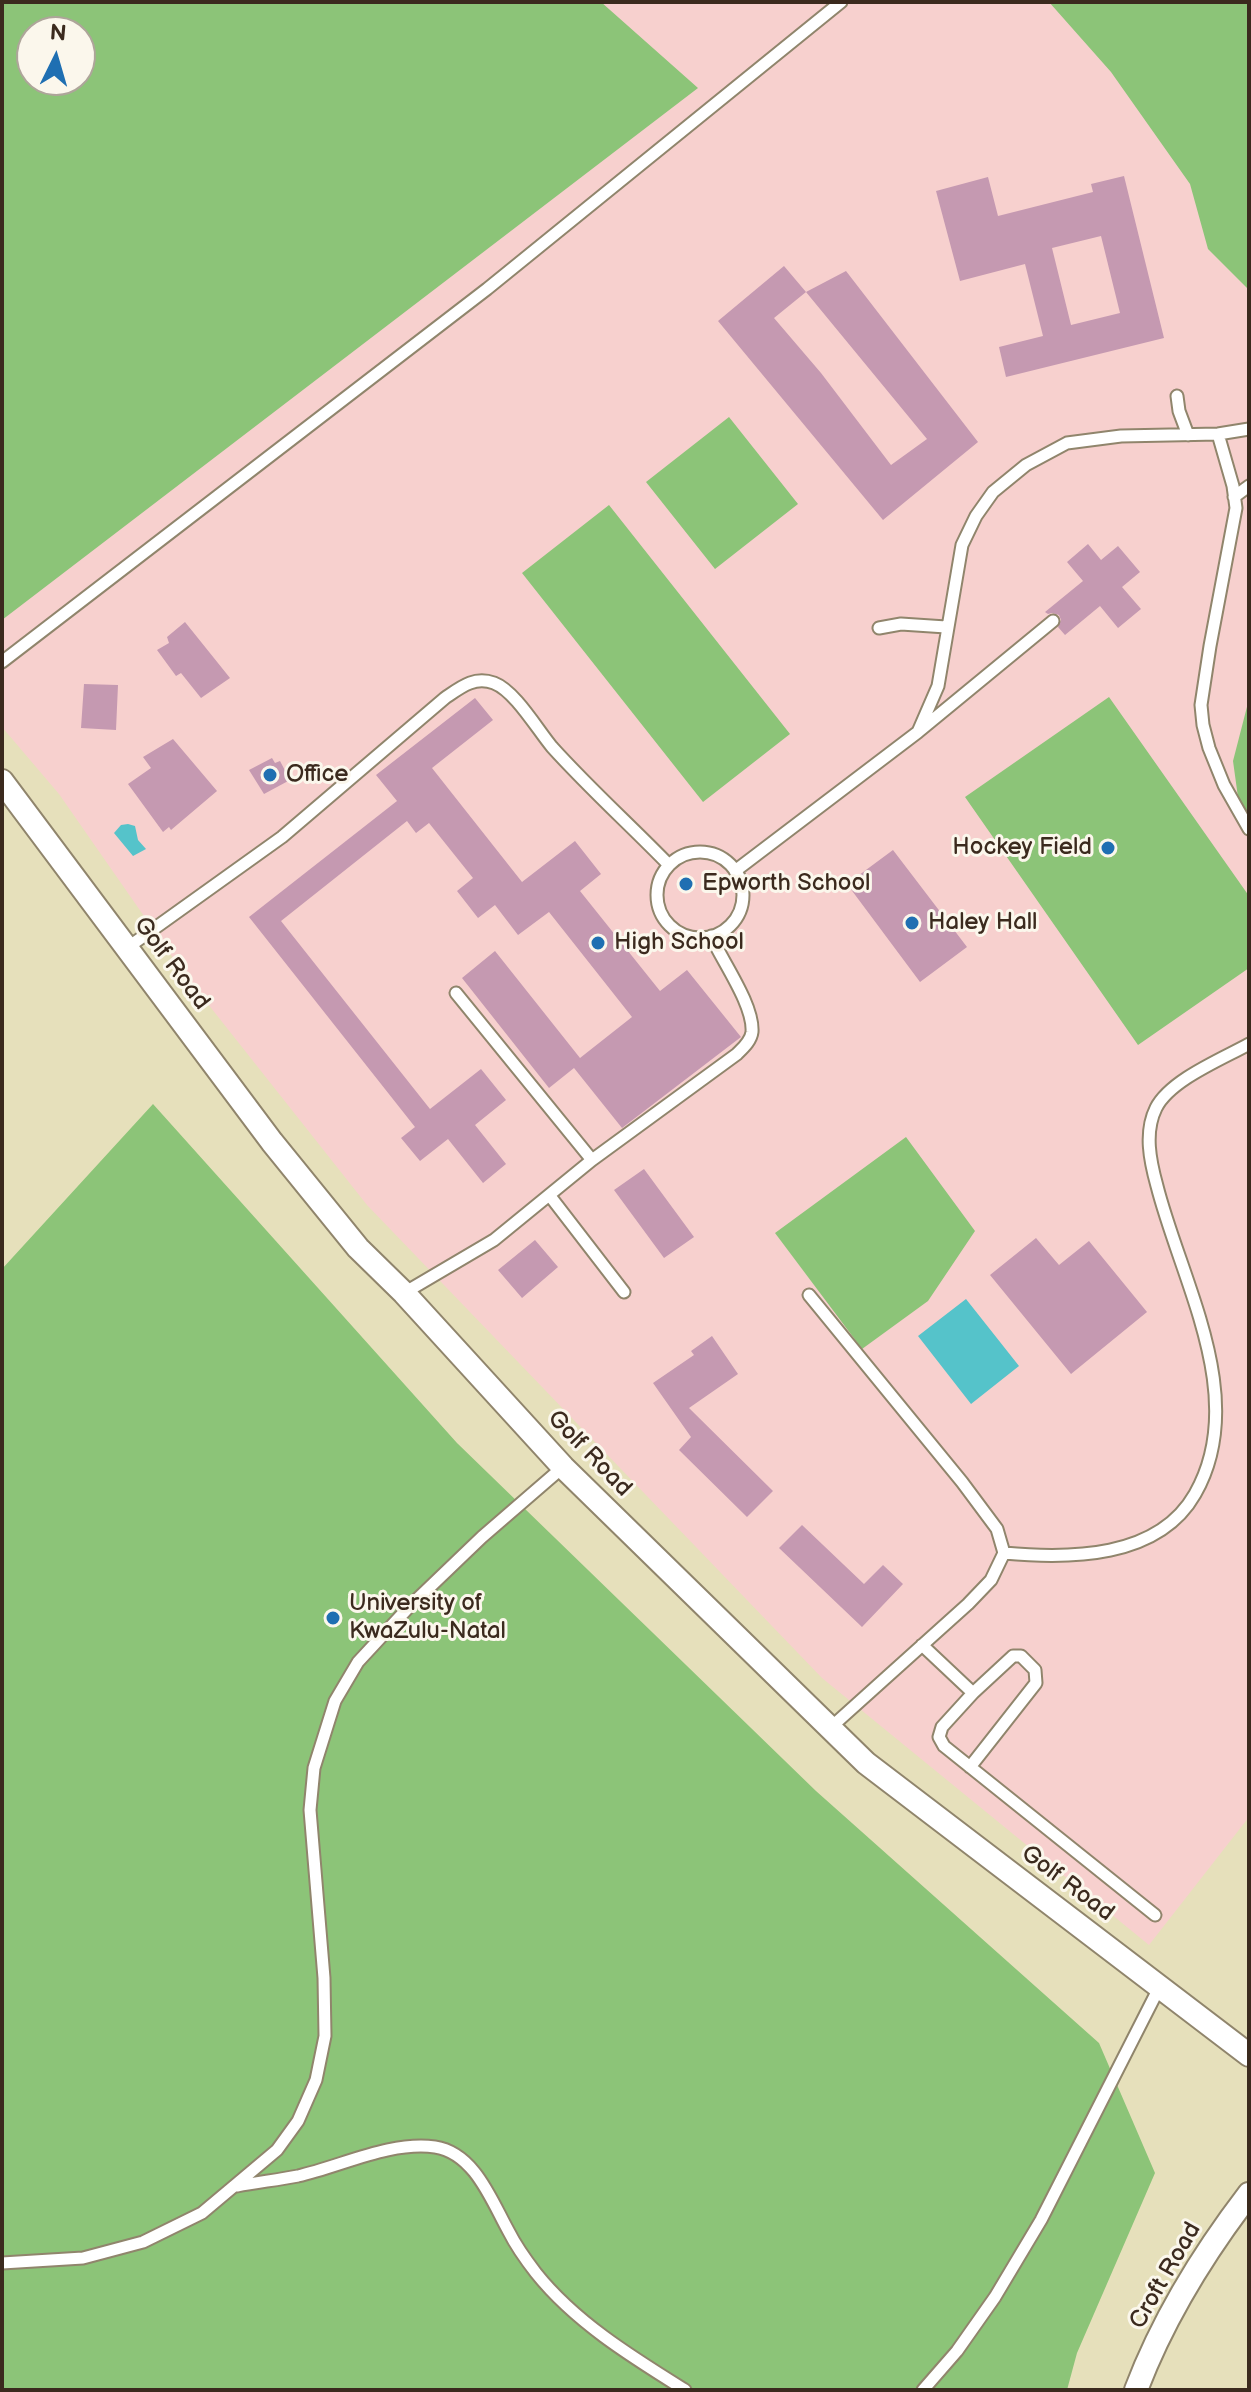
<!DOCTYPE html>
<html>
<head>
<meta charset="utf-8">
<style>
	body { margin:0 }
	#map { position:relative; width:1251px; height:2392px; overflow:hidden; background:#e6e0bb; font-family:"Balsamiq Sans",sans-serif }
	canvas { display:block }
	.frame { position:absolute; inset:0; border:4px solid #3b2a1e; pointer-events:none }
	.north { position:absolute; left:16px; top:16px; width:80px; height:80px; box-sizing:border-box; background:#fbf7ec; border:2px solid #aea59a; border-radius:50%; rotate:5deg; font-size:22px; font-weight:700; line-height:32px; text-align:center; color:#3b2a1e }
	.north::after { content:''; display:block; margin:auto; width:28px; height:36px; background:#1f6fb2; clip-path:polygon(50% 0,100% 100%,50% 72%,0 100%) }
</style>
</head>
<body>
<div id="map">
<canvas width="1251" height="2392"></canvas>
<div class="frame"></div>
<div class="north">N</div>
</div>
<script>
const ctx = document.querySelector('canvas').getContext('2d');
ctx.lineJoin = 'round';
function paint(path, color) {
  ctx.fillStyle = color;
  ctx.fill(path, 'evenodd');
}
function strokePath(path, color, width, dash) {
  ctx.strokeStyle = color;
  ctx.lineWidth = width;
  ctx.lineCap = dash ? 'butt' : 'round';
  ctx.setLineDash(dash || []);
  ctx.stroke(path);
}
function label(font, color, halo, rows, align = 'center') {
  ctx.font = font + ' "Balsamiq Sans",sans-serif';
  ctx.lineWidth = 6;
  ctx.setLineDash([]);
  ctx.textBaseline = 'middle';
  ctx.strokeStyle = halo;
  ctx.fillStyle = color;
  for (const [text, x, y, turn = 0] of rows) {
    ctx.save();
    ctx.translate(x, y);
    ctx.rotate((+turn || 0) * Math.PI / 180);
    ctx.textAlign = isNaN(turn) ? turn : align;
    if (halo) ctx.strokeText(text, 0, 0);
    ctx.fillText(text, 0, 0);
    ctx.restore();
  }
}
paint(new Path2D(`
	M2,2H1249V1817L1149,1945L822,1678L367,1205L185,975L59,794L2,727ZM32,32H80V80H32Z`), '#f7d0ce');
paint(new Path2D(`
	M2,2H601L698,88L2,620ZM80,32V80H32V32Z
	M1049,2H1249V290L1208,249L1190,184L1111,72Z
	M729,417L798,504L715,569L646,482Z
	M609,505L790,734L703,802L522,573Z
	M1109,697L1249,896V968L1138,1045L965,797Z
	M1249,699V829L1241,819L1233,761Z
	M153,1104L457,1443L816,1791L1099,2043L1155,2173L1077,2353L1067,2390H2V1269Z
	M906,1137L975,1231L928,1301L862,1349L775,1233Z`), '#8cc478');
paint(new Path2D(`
	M128,824L135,826L138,840L146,849L133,856L114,833L121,825Z
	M966,1299L1019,1366L971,1404L918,1336Z`), '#55c3ca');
paint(new Path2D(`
	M1124,176L1164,338L1006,377L999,347L1043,336L1025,264L960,281L936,191L988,177L998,216L1093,192L1091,184ZM1101,236L1120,313L1071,325L1052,248Z
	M784,266L806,292L846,271L978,442L883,520L718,321ZM806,292L927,439L891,465L821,373L774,318Z
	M1088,544L1101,560L1118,546L1140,572L1122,587L1141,609L1118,628L1100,606L1065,635L1058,627L1061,620L1059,615L1052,613L1048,614L1045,612L1083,581L1067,562Z
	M185,622L230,678L201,698L181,673L176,676L157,650L169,643L167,637Z
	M84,684L118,685L116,730L81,728Z
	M475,698L493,720L432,768L522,882L575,841L601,874L580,891L660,991L687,970L741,1037L622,1128L574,1068L549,1088L462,978L495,951L580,1058L632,1017L549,912L518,935L495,905L478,918L457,891L473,878L429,823L416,833L407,821L281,921L430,1109L481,1069L506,1100L475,1125L506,1164L483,1183L448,1139L420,1161L401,1138L415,1127L249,917L397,801L376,775Z
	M173,739L217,791L171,830L169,827L163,832L128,784L151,768L143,757Z
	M272,758L275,763L280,761L290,780L264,794L249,770Z
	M893,850L967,947L920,982L847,884Z
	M644,1169L694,1237L664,1258L614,1190Z
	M1036,1238L1059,1265L1089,1241L1147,1312L1071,1374L990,1275Z
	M535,1240L558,1267L522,1298L498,1270Z
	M712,1336L738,1374L689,1408L773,1491L747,1517L679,1450L691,1437L653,1383L694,1355L691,1351Z
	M802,1525L864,1584L883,1565L903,1584L862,1627L779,1548Z`), '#c599b1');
const service = new Path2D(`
	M1177,396L1179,411L1188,435
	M1218,434L1233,486L1236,508L1210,646L1201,705L1203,725L1209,748L1224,785L1249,829
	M1234,497L1249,486
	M879,628L901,624L946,627
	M2,662L487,289L841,2
	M918,732L938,686L962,545L976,516L993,492L1026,465L1067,443L1121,436L1218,434L1249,429
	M657 895a43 43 0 1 1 86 0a43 43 0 1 1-86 0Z
	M735,871L918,732L1053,621
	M127,948L282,837L445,698C461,687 474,676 494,683C515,691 537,729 552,747C589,788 630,825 669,865
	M456,993L592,1160
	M550,1196L624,1292
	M404,1293L494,1240L592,1160L737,1054C743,1048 751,1041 752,1032C754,1005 722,961 711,936
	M809,1295L962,1482L997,1529L1004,1553L991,1580L968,1604L829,1729
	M1004,1553C1069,1559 1158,1559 1195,1494C1250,1398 1181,1281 1157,1186C1150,1161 1144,1132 1156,1108C1170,1080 1222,1059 1249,1044
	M922,1645L973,1693L942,1727L939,1737L944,1746L1155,1915
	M970,1767L1036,1683L1035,1670L1021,1656H1013L973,1693
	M237,2186C258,2182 278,2180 298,2176C342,2166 390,2141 435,2147C475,2153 492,2202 509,2232C516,2246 526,2260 536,2273C575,2322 632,2357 685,2390
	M2,2263L83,2258L143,2242L202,2213L277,2150L298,2121L316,2080L325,2036L324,1978L310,1810L314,1768L335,1701L358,1662L408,1608L482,1537L563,1467
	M923,2390L957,2351L995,2297L1041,2220L1159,1988`);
const minor = new Path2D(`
	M2,781L272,1142L358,1248L404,1293L563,1467L866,1763L1249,2055
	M1136,2390C1163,2319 1203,2254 1249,2194`);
strokePath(service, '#90856c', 15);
strokePath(minor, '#90856c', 26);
strokePath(service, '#fff', 11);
strokePath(minor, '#fff', 22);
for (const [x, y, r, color] of [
	[270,775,8,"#1f6fb2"],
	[1108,848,8,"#1f6fb2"],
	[686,884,8,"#1f6fb2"],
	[912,923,8,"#1f6fb2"],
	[598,943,8,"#1f6fb2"],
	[333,1618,8,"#1f6fb2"]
]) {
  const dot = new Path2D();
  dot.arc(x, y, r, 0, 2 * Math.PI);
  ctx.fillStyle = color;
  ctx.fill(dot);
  strokePath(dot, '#fbf7ec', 3);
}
label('24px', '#3b2a1e', '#fbf7ec', [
	["Office",286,775],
	["Hockey Field",1092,848,"right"],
	["Epworth School",702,884],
	["Haley Hall",928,923],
	["High School",614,943],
	["University of",349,1604],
	["KwaZulu-Natal",349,1632]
], 'left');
label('24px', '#3b2a1e', '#fbf7ec', [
	["Golf Road",171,964,53],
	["Golf Road",589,1454,46],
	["Golf Road",1067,1884,37],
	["Croft Road",1166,2276,-60]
]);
</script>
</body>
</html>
